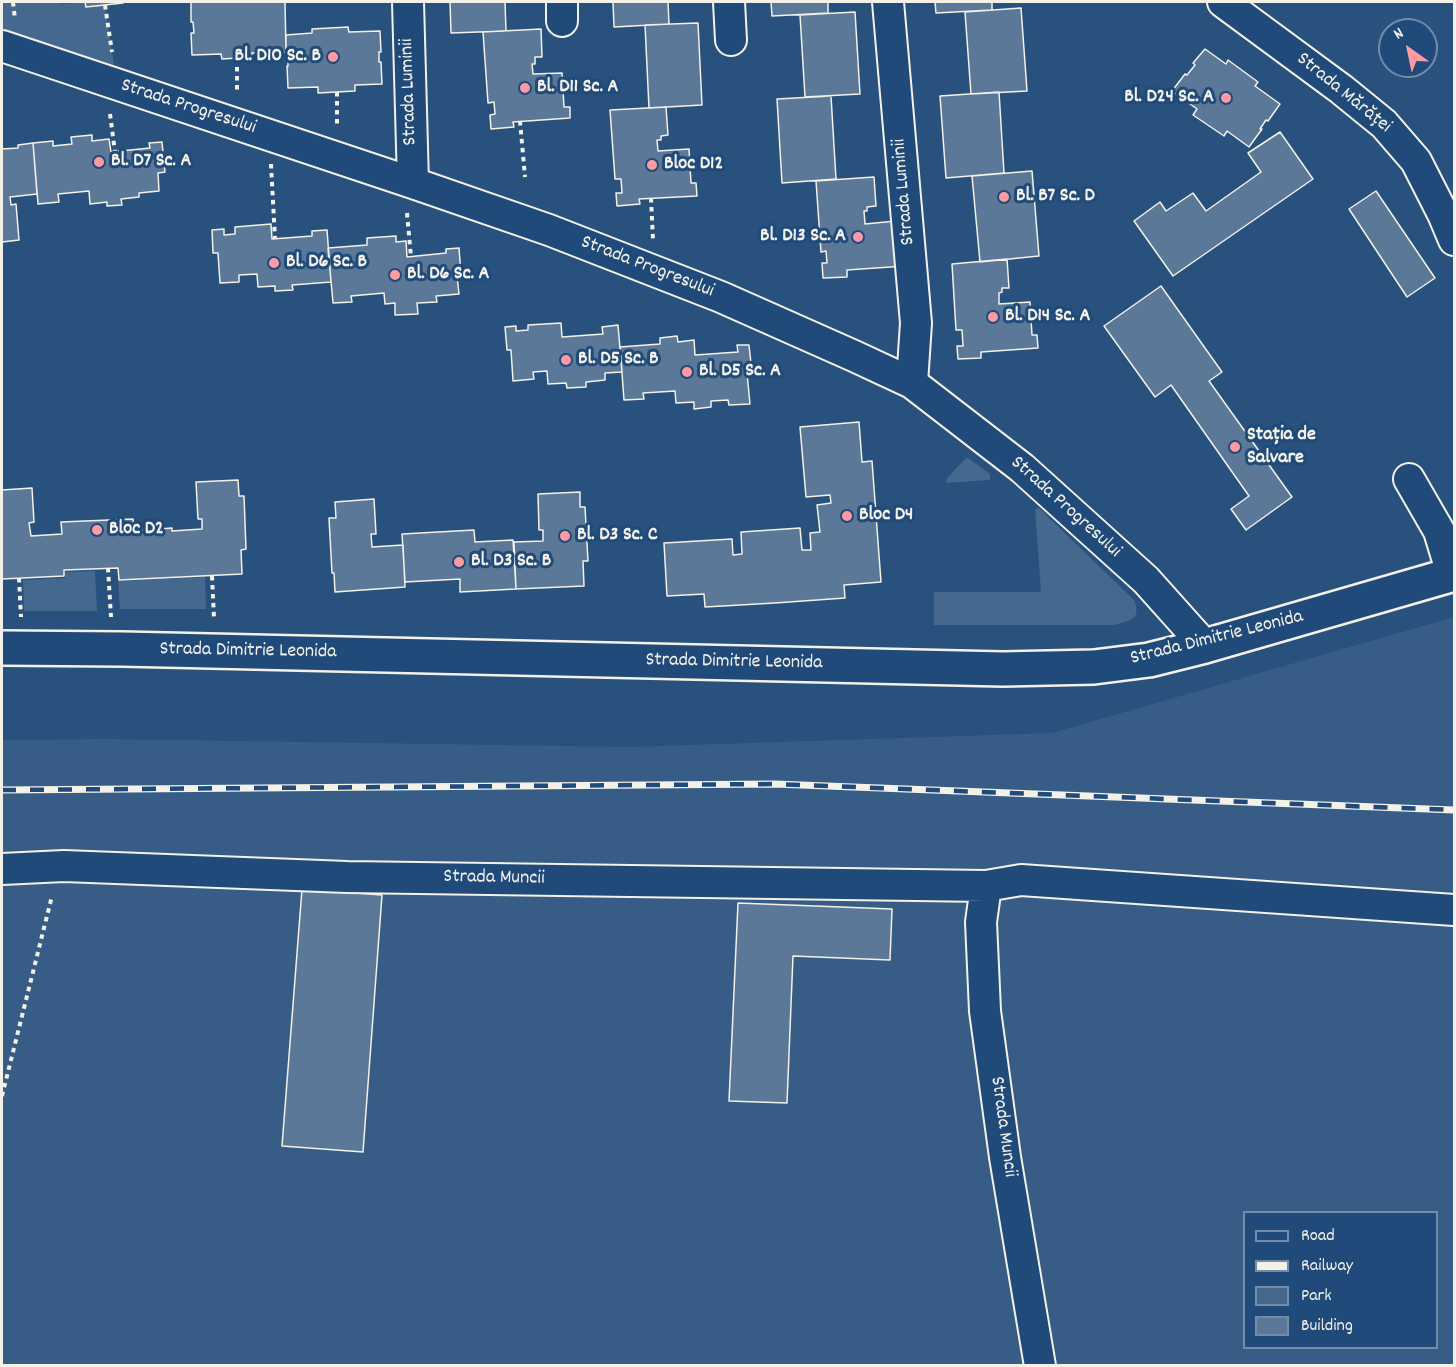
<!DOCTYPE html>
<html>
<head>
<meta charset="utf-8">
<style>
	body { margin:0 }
	#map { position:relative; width:1456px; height:1367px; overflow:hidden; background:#28517e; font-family:Dekko,sans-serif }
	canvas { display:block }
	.frame { position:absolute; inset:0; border:3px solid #f4f1e8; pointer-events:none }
	.legend { position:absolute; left:1243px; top:1211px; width:195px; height:138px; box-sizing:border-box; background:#1f4a7a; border:2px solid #748da6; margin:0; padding:8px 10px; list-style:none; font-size:18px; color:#f4f1e8 }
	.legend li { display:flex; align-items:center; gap:12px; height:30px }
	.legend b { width:30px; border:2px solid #748da6 }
	.north { position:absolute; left:1378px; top:18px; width:60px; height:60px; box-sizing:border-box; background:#1f4a7a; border:2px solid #748da6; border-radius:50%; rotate:327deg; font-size:16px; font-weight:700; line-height:24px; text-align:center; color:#f4f1e8 }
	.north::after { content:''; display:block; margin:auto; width:21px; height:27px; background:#ff9aa2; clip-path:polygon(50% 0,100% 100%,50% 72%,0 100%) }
</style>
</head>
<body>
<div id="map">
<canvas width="1456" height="1367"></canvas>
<div class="frame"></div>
<ul class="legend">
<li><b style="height:8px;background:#1f4a7a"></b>Road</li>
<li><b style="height:8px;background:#f4f1e8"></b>Railway</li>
<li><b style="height:16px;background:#45688e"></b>Park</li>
<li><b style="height:16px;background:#5b7899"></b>Building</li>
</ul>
<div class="north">N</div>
</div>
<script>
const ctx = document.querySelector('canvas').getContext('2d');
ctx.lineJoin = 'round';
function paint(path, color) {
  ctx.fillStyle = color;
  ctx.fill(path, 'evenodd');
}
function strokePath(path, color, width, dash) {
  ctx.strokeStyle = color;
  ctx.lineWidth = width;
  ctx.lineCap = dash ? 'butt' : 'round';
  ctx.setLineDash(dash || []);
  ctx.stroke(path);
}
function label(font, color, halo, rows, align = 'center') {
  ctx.font = font + ' Dekko,sans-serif';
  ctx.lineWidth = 6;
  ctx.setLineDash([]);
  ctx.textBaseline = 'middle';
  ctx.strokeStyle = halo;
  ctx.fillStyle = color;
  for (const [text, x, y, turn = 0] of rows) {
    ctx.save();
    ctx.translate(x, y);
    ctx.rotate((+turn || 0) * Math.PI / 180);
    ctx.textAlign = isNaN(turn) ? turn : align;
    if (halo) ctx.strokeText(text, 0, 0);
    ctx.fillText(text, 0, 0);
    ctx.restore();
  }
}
paint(new Path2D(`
	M1454,617V1365H2V740L106,739L629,747L1052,733ZM1244,1212H1436V1348H1244Z`), '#375d86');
paint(new Path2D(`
	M2,2H61V4L85,2L86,7L105,5L114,65L2,29Z
	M966,458H968L990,474V480L946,483L947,478Z
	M1039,508L1134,600C1142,619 1130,621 1114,625H934V592H1041L1035,509Z
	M95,571L97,611H24L23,580L65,578V572Z
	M205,577L206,609H120L118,581Z`), '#45688e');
const building = new Path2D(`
	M85,2H123V3L86,7Z
	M191,2H285L286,52L252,53V57L222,59L221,54L192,55L191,33H194L193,22H191Z
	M450,2H505L506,31L451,33Z
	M613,2H668L669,24L614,27Z
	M771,2H828V13L772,16Z
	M935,2H992V10L936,13Z
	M1021,8L1027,91L971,94L965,12Z
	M855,12L860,94L805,97L800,15Z
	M698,23L702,105L649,108L645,25Z
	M348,27L349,32L380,31L381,52H379V62H381L382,84L355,85V91L318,93V87L288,88L287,66H288V53L286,52V35L312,33V29Z
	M541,29L542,57H535V64H532L533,74L562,73L564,107H570V118L513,122L514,127L491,129L490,115L495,114L494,102L488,103L483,32Z
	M1205,49L1226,64L1228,60L1258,82L1255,86L1280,104L1268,121L1266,120L1260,129H1262L1249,147L1227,131L1224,136L1193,115L1197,109L1172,91L1185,74L1187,75L1195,65L1193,63Z
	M999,92L1004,173L946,178L940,96Z
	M831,96L836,179L782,183L777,99Z
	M666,107L668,135L661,136V140H657L658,151L689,149L691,183H696L697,196L639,199L640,204L617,206L616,193H622L621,179H615L610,110Z
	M1280,132L1313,179L1173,276L1134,221L1160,202L1166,211L1193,193L1206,211L1261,172L1248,153Z
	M92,135V141L109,139L111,152L150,148L149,143L162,142L165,172L158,173L159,191L139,193V197L121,199L122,205L107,206V202L90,204L89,191L58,194L59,202L38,204L33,143L53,141V146L72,144L71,137Z
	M33,143L37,194L10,197L11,205L16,204L19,240L2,242V149L18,148V145Z
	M1032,171L1039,256L980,262L972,176Z
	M874,177L876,206L867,207V211H864L865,224L896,221L905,266L847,270V277L823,278L822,263H827L826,251L821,252L816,181Z
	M1376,191L1435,278L1407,297L1349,209Z
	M271,224L272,239L312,236V231L327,230L331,282L292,285L293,290L275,291V286L258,287L257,274L239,275V282L220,283L218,253H213L212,230L224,229V235L235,234V227Z
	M396,236V242L406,241L407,257L446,253V249L459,248L461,275L457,276L459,294L436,296L437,302L417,303L418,314L395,315V303L385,304L384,293L351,296L352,302L333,303L328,248L367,245V238Z
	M1007,259L1009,288H1002V292L999,293V304L1030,302L1032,335H1037L1038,348L981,352V358L958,359L957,346H963L962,330H956L952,264Z
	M1161,286L1222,372L1209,381L1292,497L1246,530L1231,509L1249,496L1171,385L1155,397L1104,326Z
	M561,323L562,337L603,334L602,327L618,325L622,372L605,373V380L586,382V387L567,388L566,383L548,384L547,371L533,372L534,379L513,381L511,350H507L505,327L516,326V331L528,330V325Z
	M677,336L678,342L694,340L695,355L738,352L737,345H749L752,373H747L750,404L729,405L728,400L711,401V407L694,409V402L676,403L675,391L643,393L644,399L624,400L620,347L660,344V338Z
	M859,422L862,462L872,461L881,582L844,585L845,598L775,603L705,607L704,594L667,596L664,543L732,539L733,555L742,554L741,532L800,528L802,550H811L810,533L820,532L817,505L831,503L830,495L806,497L800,427Z
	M238,480L239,496H244L246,549L241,550L242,574L119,580L118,568L64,570V576L2,579V490L32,488L34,522L29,523L31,536L62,534L61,522L133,519L134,531L172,528V531L202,529V519H198L196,482Z
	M580,492V507H585L588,561H583L584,586L516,589L514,542L543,541V530H539L538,494Z
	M374,499L376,534H371L372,547L403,545L405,587L335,592L334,573H332L329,518H336L335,502Z
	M474,530L475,542L513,540L516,589L460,592V579L405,582L402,534Z
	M302,889L382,895L363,1152L282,1146Z
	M738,903L892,909L890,960L793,956L787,1103L729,1101Z`);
paint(building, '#5b7899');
strokePath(building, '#f4f1e8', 1.5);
const minor = new Path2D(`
	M408,2L413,183
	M562,2V21
	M729,2L731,40
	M888,2L916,323L912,383
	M1223,2L1341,89L1384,124L1416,161L1443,214L1454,240
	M2,46L413,183L549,230L721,297L854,356L912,383L1022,468L1146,580L1205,646
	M1409,479L1439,531L1452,574
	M2,869L64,866L347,877L986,886
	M1040,1366L1005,1157L985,1011L981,922L986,886L1021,880L1454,910`);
const major = new Path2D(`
	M2,648L122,649L1003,669L1094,667L1149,660L1205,646L1454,574`);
strokePath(minor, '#f4f1e8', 34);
strokePath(major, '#f4f1e8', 38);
strokePath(new Path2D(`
	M13,2L15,19
	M105,5L112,52
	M237,58V93
	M337,92V127
	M110,114L115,152
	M520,121L525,177
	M271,164L275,239
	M651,198L653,240
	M407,213L411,257
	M108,568L111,617
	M212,576L214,618
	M19,578L21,617
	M2,1096L52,896`), '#f4f1e8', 4, [4.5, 4.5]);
strokePath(minor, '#1f4a7a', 30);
strokePath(major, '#1f4a7a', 33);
const rail = new Path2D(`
	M2,790L775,784L1454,810`);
strokePath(rail, '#f4f1e8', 7);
strokePath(rail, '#1f4a7a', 4.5, [14]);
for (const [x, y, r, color] of [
	[333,57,6,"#ff9aa2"],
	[525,88,6,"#ff9aa2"],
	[1226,98,6,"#ff9aa2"],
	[99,162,6,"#ff9aa2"],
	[652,165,6,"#ff9aa2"],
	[1004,197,6,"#ff9aa2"],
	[858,237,6,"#ff9aa2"],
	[274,263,6,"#ff9aa2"],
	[395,275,6,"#ff9aa2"],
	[993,317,6,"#ff9aa2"],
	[566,360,6,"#ff9aa2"],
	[687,372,6,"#ff9aa2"],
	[1235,447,6,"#ff9aa2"],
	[847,516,6,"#ff9aa2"],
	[97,530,6,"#ff9aa2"],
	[565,536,6,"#ff9aa2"],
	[459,562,6,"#ff9aa2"]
]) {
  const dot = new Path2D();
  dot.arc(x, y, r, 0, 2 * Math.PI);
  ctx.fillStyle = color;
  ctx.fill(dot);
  strokePath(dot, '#1f4a7a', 2);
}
label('bold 20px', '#f4f1e8', '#1f4a7a', [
	["Bl. D10 Sc. B",321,57,"right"],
	["Bl. D11 Sc. A",537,88],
	["Bl. D24 Sc. A",1214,98,"right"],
	["Bl. D7 Sc. A",111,162],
	["Bloc D12",664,165],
	["Bl. B7 Sc. D",1016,197],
	["Bl. D13 Sc. A",846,237,"right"],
	["Bl. D6 Sc. B",286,263],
	["Bl. D6 Sc. A",407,275],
	["Bl. D14 Sc. A",1005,317],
	["Bl. D5 Sc. B",578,360],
	["Bl. D5 Sc. A",699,372],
	["Stația de",1247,436],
	["Salvare",1247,459],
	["Bloc D4",859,516],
	["Bloc D2",109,530],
	["Bl. D3 Sc. C",577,536],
	["Bl. D3 Sc. B",471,562]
], 'left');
label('20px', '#f4f1e8', '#1f4a7a', [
	["Strada Luminii",410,92,-92],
	["Strada Mărăței",1343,94,39],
	["Strada Progresului",188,108,18],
	["Strada Luminii",905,192,-95],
	["Strada Progresului",647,268,21],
	["Strada Progresului",1065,508,42],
	["Strada Dimitrie Leonida",1217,639,-14],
	["Strada Dimitrie Leonida",248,652,1],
	["Strada Dimitrie Leonida",734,663,1],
	["Strada Muncii",494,879,1],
	["Strada Muncii",1002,1127,82]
]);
</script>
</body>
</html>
